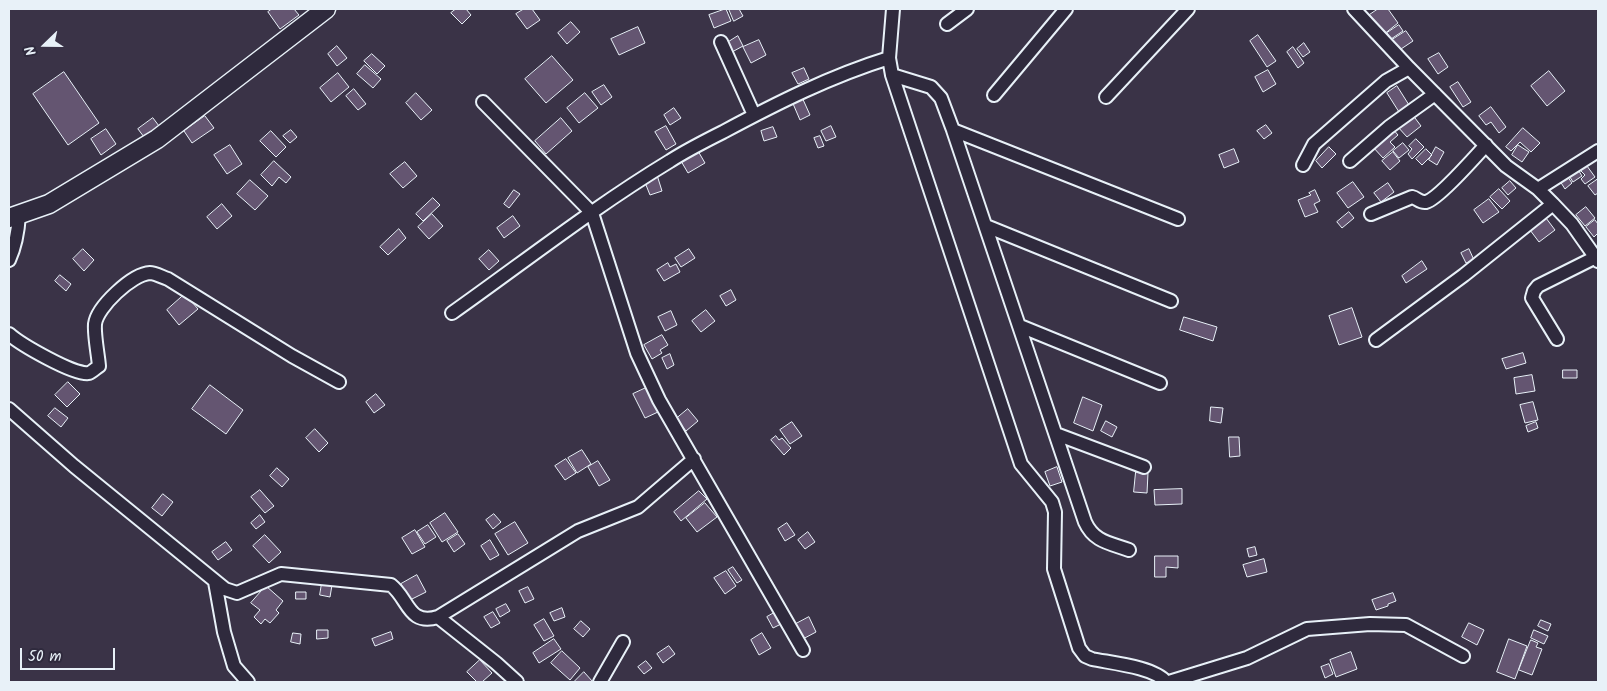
<!DOCTYPE html>
<html>
<head>
<meta charset="utf-8">
<style>
	body { margin:0 }
	#map { position:relative; width:1607px; height:691px; overflow:hidden; background:#3a3347; font-family:Kalam,sans-serif }
	canvas { display:block }
	.frame { position:absolute; inset:0; border:10px solid #e8f1f8; pointer-events:none }
	.north { position:absolute; left:20px; top:20px; width:50px; height:50px; -webkit-text-stroke:4px #2f2a3d; paint-order:stroke; rotate:248deg; font-size:14px; font-weight:700; line-height:20px; text-align:center; color:#e8f1f8 }
	.north::after { content:''; display:block; margin:auto; width:18px; height:22px; background:#e8f1f8; clip-path:polygon(50% 0,100% 100%,50% 72%,0 100%) }
	.scale { position:absolute; left:20px; top:648px; width:95px; height:22px; box-sizing:border-box; border:2px solid #e8f1f8; border-top:0; padding-left:6px; font-size:15px; line-height:18px; white-space:nowrap; color:#e8f1f8; -webkit-text-stroke:4px #2f2a3d; paint-order:stroke }
</style>
</head>
<body>
<div id="map">
<canvas width="1607" height="691"></canvas>
<div class="frame"></div>
<div class="north">N</div>
<div class="scale">50 m</div>
</div>
<script>
const ctx = document.querySelector('canvas').getContext('2d');
ctx.lineJoin = 'round';
function paint(path, color) {
  ctx.fillStyle = color;
  ctx.fill(path, 'evenodd');
}
function strokePath(path, color, width, dash) {
  ctx.strokeStyle = color;
  ctx.lineWidth = width;
  ctx.lineCap = dash ? 'butt' : 'round';
  ctx.setLineDash(dash || []);
  ctx.stroke(path);
}
const building = new Path2D(`
	M272,9H294L299,15L280,29L268,12Z
	M456,9H466L471,15L462,24L451,13Z
	M524,9H532L540,20L527,29L516,14Z
	M726,9L731,21L714,28L709,15Z
	M729,9H739L743,16L734,21Z
	M1378,9H1388L1398,23L1383,35L1368,16Z
	M571,22L580,32L567,44L558,33Z
	M1399,25L1403,31L1391,39L1387,33Z
	M638,27L645,43L619,55L611,39Z
	M1406,31L1413,41L1398,51L1392,40Z
	M1258,35L1276,61L1267,67L1250,41Z
	M738,36L743,46L732,52L727,43Z
	M759,40L766,55L751,63L743,47Z
	M1304,43L1310,52L1303,57L1297,49Z
	M337,46L347,58L337,66L328,54Z
	M1293,47L1304,63L1298,68L1287,52Z
	M1439,53L1448,67L1438,74L1428,59Z
	M372,54L385,66L377,74L364,61Z
	M552,56L573,80L546,103L525,79Z
	M365,65L381,79L373,88L357,74Z
	M804,68L809,79L798,84L792,73Z
	M1268,70L1276,84L1263,92L1255,77Z
	M1549,71L1565,91L1547,106L1531,86Z
	M64,72L99,123L68,145L33,94Z
	M338,73L349,87L331,102L320,88Z
	M1458,82L1471,102L1463,107L1450,87Z
	M604,85L612,97L601,105L592,92Z
	M1397,86L1409,105L1399,112L1387,93Z
	M354,89L366,104L358,110L346,96Z
	M416,93L432,110L421,120L406,103Z
	M585,93L598,108L579,123L567,108Z
	M801,95L810,115L800,120L791,99Z
	M1491,107L1506,127L1499,133L1491,122L1486,125L1479,116Z
	M674,108L681,118L670,125L664,115Z
	M1412,114L1421,126L1407,137L1397,126Z
	M205,116L214,128L192,143L184,131Z
	M153,118L159,126L144,137L138,129Z
	M561,118L572,131L546,154L535,141Z
	M1266,125L1272,133L1264,139L1257,131Z
	M666,126L676,144L666,150L655,132Z
	M831,126L836,137L826,141L821,131Z
	M773,127L777,137L764,141L761,131Z
	M1392,128L1398,135L1390,142L1395,147L1383,158L1372,146Z
	M1523,128L1540,143L1531,152L1520,142L1511,151L1506,147Z
	M106,129L116,144L101,155L91,139Z
	M291,130L297,137L290,143L283,136Z
	M271,131L286,147L276,157L260,141Z
	M820,136L824,146L818,148L814,138Z
	M1416,139L1424,147L1412,159L1408,154L1412,149L1409,146Z
	M1403,143L1409,150L1399,158L1393,151Z
	M230,145L242,164L227,174L214,155Z
	M1518,145L1529,152L1522,162L1512,155Z
	M1329,147L1336,154L1322,168L1316,161Z
	M1436,147L1444,152L1437,165L1429,160Z
	M1234,149L1239,162L1224,168L1219,155Z
	M1426,149L1432,155L1422,165L1416,159Z
	M698,151L705,163L688,173L681,161Z
	M1393,152L1400,161L1390,170L1382,161Z
	M274,161L291,177L286,183L279,177L272,186L261,175Z
	M405,162L417,176L403,188L390,174Z
	M1587,166L1595,177L1585,184L1581,179L1585,175L1581,171Z
	M1577,168L1582,176L1573,182L1568,174Z
	M1565,173L1572,183L1565,189L1558,178Z
	M657,175L662,191L650,195L644,180Z
	M1598,179V193L1595,195L1588,186Z
	M250,180L268,196L255,210L237,194Z
	M1510,181L1516,188L1508,195L1502,188Z
	M1353,182L1364,197L1348,208L1337,193Z
	M1388,183L1394,192L1381,202L1374,193Z
	M1499,189L1510,201L1502,209L1490,197Z
	M514,190L520,194L509,208L504,204Z
	M1315,190L1320,201L1314,204L1318,212L1305,217L1298,200L1311,195L1309,193Z
	M433,198L440,205L423,221L416,214Z
	M1489,199L1499,212L1483,223L1474,210Z
	M222,204L232,216L217,229L207,217Z
	M1586,207L1595,218L1585,226L1576,215Z
	M1349,212L1354,218L1342,228L1337,222Z
	M432,214L443,226L429,239L418,227Z
	M513,216L520,226L504,238L497,228Z
	M1546,218L1555,230L1539,242L1530,230Z
	M1595,220L1598,224V233L1594,237L1586,227Z
	M399,229L406,238L388,255L380,247Z
	M83,249L94,260L84,271L73,259Z
	M689,249L695,258L681,267L675,258Z
	M1469,249L1474,260L1466,263L1461,253Z
	M489,250L499,261L489,270L479,259Z
	M1422,261L1427,269L1406,283L1402,276Z
	M668,263L670,267L676,264L680,272L664,281L657,270Z
	M60,275L71,284L66,291L55,281Z
	M731,290L736,300L726,306L720,296Z
	M185,294L198,309L179,325L167,310Z
	M1352,308L1362,337L1339,345L1329,316Z
	M706,310L715,321L701,332L692,321Z
	M671,311L677,325L665,331L658,317Z
	M1184,317L1217,327L1213,341L1180,330Z
	M662,335L668,345L660,350L662,353L652,359L644,345Z
	M1523,353L1526,363L1506,369L1502,359Z
	M670,354L674,365L667,369L662,358Z
	M1563,370H1577V378H1563Z
	M1532,375L1535,391L1516,394L1514,378Z
	M68,382L80,394L67,407L55,395Z
	M210,385L243,410L226,434L192,409Z
	M646,388L658,412L645,418L633,394Z
	M376,394L385,405L374,413L366,402Z
	M1083,397L1102,405L1093,431L1074,423Z
	M1533,402L1538,420L1525,423L1520,405Z
	M1211,407L1223,408L1221,423L1210,421Z
	M55,408L68,418L61,427L48,416Z
	M688,409L698,421L686,431L676,419Z
	M1106,421L1117,427L1112,437L1101,431Z
	M792,422L802,436L790,444L780,430Z
	M1536,422L1538,428L1528,432L1526,426Z
	M315,429L328,443L319,452L306,438Z
	M776,436L779,440L782,438L791,448L784,455L771,440Z
	M1229,437H1239L1240,456L1230,457Z
	M582,450L591,464L577,473L568,458Z
	M566,459L576,473L565,480L555,466Z
	M598,461L610,480L599,486L588,467Z
	M1057,467L1062,482L1050,486L1045,472Z
	M277,468L289,479L282,487L270,476Z
	M1136,472L1148,473L1147,493L1134,492Z
	M1182,489V504L1155,505L1154,490Z
	M260,490L274,506L265,513L251,497Z
	M699,491L707,499L681,521L674,512Z
	M163,494L173,502L162,516L152,508Z
	M705,503L717,517L697,532L686,518Z
	M445,513L458,532L442,542L430,523Z
	M494,514L501,522L493,529L486,520Z
	M260,515L265,522L256,529L251,523Z
	M515,522L528,543L508,555L495,534Z
	M787,523L795,535L785,541L778,529Z
	M428,525L436,537L425,544L417,532Z
	M415,530L425,547L412,554L402,538Z
	M808,532L815,542L805,549L798,540Z
	M458,534L465,544L454,552L447,541Z
	M265,535L281,552L269,563L253,546Z
	M490,540L499,555L490,560L481,546Z
	M226,542L232,550L218,560L212,552Z
	M1255,547L1257,555L1249,557L1247,549Z
	M1155,556H1178V568L1166,567V577H1155Z
	M1264,559L1267,572L1247,577L1243,565Z
	M733,567L742,580L737,583L728,570Z
	M726,571L736,586L725,594L714,578Z
	M417,575L426,592L410,600L401,584Z
	M322,583L332,585L330,597L320,595Z
	M266,586L283,601L276,610L279,613L270,623L265,619L261,624L254,617L260,610L251,603Z
	M528,587L534,599L525,603L519,591Z
	M296,592H306V599H296Z
	M1393,593L1396,601L1388,604V606L1376,610L1372,600Z
	M506,604L510,611L500,617L496,609Z
	M562,608L565,617L554,621L550,613Z
	M493,612L500,623L491,628L484,617Z
	M774,613L781,624L773,628L767,617Z
	M809,617L816,632L801,640L794,625Z
	M544,619L554,636L544,641L534,625Z
	M1541,620L1551,624L1548,631L1538,626Z
	M581,621L590,629L583,637L574,629Z
	M1469,623L1484,630L1477,645L1462,637Z
	M317,630H328V638L317,639Z
	M1534,630L1548,636L1544,644L1531,638Z
	M391,632L393,639L375,646L372,639Z
	M293,633L301,634L300,644L291,642Z
	M762,633L771,648L759,655L751,640Z
	M554,639L561,649L539,663L533,653Z
	M1509,639L1527,646L1515,679L1497,672Z
	M1531,640L1538,643L1536,647L1542,649L1532,675L1519,670Z
	M669,646L675,654L663,663L657,654Z
	M562,651L580,668L570,680L551,663Z
	M1351,652L1357,669L1336,677L1330,660Z
	M480,660L492,673L482,682H477L467,672Z
	M646,661L652,668L644,674L638,667Z
	M1329,664L1333,674L1325,678L1321,667Z
	M584,672L593,682H574Z`);
paint(building, '#645571');
strokePath(building, '#e8f1f8', 1);
const street = new Path2D(`
	M893,9L889,58L892,75L1021,464L1052,502L1055,512L1054,569L1079,648L1085,656L1092,659C1111,663 1154,667 1166,682
	M1354,9L1409,68L1506,166L1538,189L1553,204L1572,224L1598,261
	M947,24L967,9
	M721,42L754,115
	M892,75L931,87L941,98L953,130L1085,522C1094,542 1110,543 1129,550
	M994,95L1066,9
	M1106,97L1188,9
	M483,102L592,213L637,353L659,400L803,650
	M953,130L1178,219
	M1350,161L1389,127L1435,94
	M1303,165L1314,144L1386,81L1409,68
	M1538,189L1598,151
	M1371,214L1412,197C1417,198 1420,203 1426,202C1438,199 1475,157 1486,145
	M986,226L1171,301
	M9,260C16,245 18,231 19,215
	M452,313C524,262 594,207 670,161C687,150 705,141 723,132C777,103 831,76 889,58
	M1020,326L1160,383
	M9,334C20,344 75,376 89,373C92,372 96,368 99,366C98,354 94,335 95,324C97,307 132,274 150,273C155,273 162,277 168,279L292,356L339,382
	M1557,339L1532,298L1534,291L1538,286L1598,256
	M1376,340L1464,275L1553,204
	M9,409L74,466L225,589L237,593L281,574L391,585C409,599 408,626 438,617L578,531L638,507L694,459
	M1056,434L1144,467
	M215,582L224,632L234,666L248,682
	M438,617L496,663L517,682
	M600,682L623,642
	M1169,682L1247,658L1307,629L1370,624L1406,625L1463,656`);
const secondary = new Path2D(`
	M9,218L49,204L157,139L326,9`);
strokePath(street, '#e8f1f8', 16);
strokePath(secondary, '#e8f1f8', 21);
strokePath(street, '#2f2a3d', 12);
strokePath(secondary, '#2f2a3d', 18);
</script>
</body>
</html>
